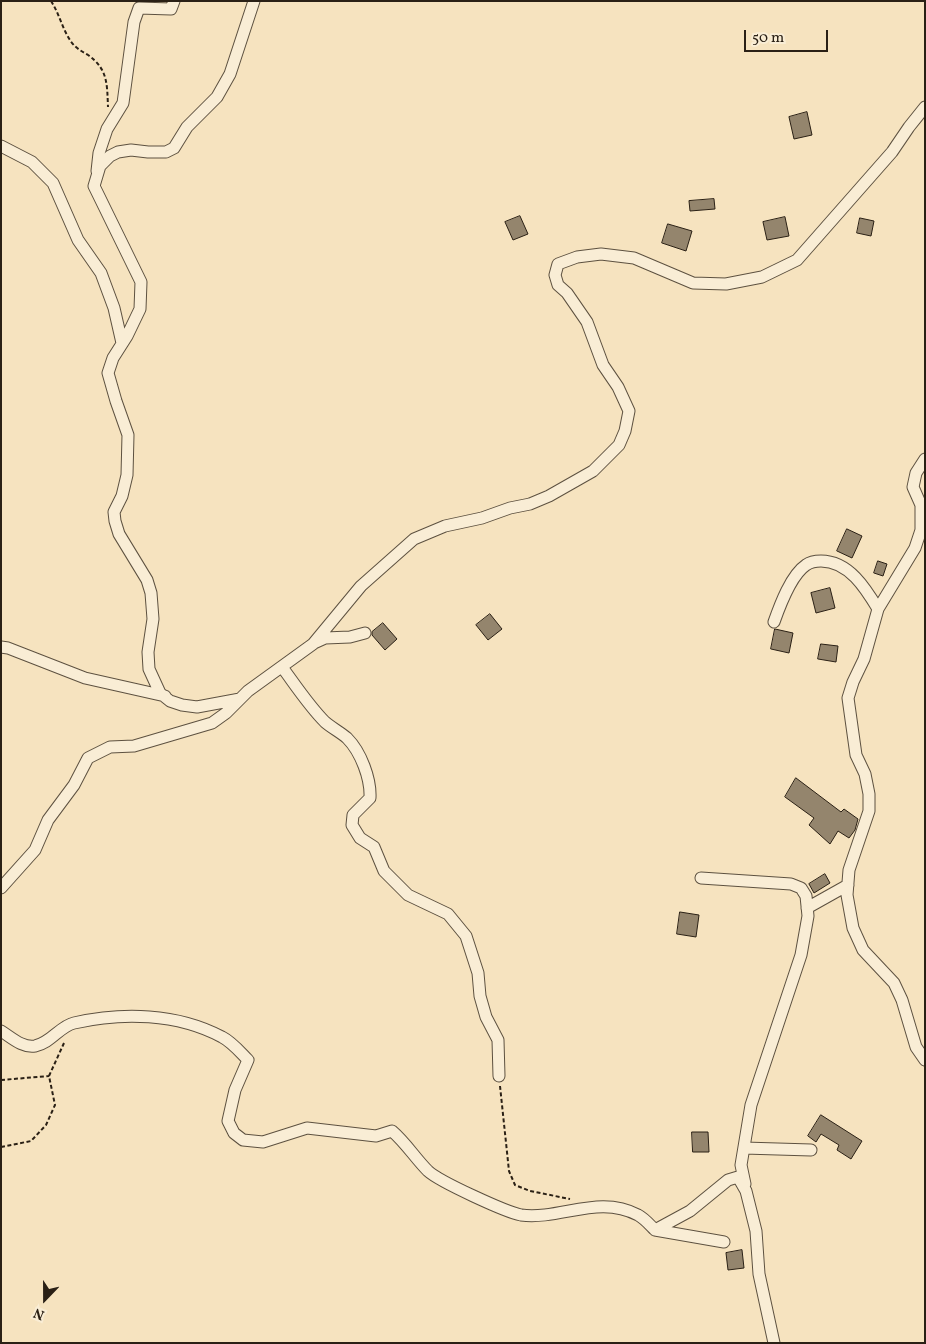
<!DOCTYPE html>
<html>
<head>
<meta charset="utf-8">
<style>
	body { margin:0 }
	#map { position:relative; width:926px; height:1344px; overflow:hidden; background:#f6e3bf; font-family:Vollkorn,serif }
	canvas { display:block }
	.frame { position:absolute; inset:0; border:2px solid #2a2015; pointer-events:none }
	.north { position:absolute; left:20px; top:1274px; width:50px; height:50px; -webkit-text-stroke:4px #f9edd5; paint-order:stroke; rotate:202deg; font-size:14px; font-weight:700; line-height:20px; text-align:center; color:#2a2015 }
	.north::after { content:''; display:block; margin:auto; width:18px; height:22px; background:#2a2015; clip-path:polygon(50% 0,100% 100%,50% 72%,0 100%) }
	.scale { position:absolute; left:744px; top:30px; width:84px; height:22px; box-sizing:border-box; border:2px solid #2a2015; border-top:0; padding-left:6px; font-size:15px; line-height:18px; white-space:nowrap; color:#2a2015; -webkit-text-stroke:4px #f9edd5; paint-order:stroke }
</style>
</head>
<body>
<div id="map">
<canvas width="926" height="1344"></canvas>
<div class="frame"></div>
<div class="north">N</div>
<div class="scale">50 m</div>
</div>
<script>
const ctx = document.querySelector('canvas').getContext('2d');
ctx.lineJoin = 'round';
function paint(path, color) {
  ctx.fillStyle = color;
  ctx.fill(path, 'evenodd');
}
function strokePath(path, color, width, dash) {
  ctx.strokeStyle = color;
  ctx.lineWidth = width;
  ctx.lineCap = dash ? 'butt' : 'round';
  ctx.setLineDash(dash || []);
  ctx.stroke(path);
}
const building = new Path2D(`
	M807,112L812,135L794,139L789,117Z
	M714,199L715,209L690,211L689,201Z
	M520,216L528,234L513,240L505,222Z
	M785,217L789,236L767,240L763,222Z
	M860,218L874,221L871,236L857,233Z
	M668,224L692,231L686,251L662,243Z
	M847,529L862,536L852,558L837,551Z
	M878,561L887,564L883,576L874,573Z
	M830,588L835,608L816,613L811,593Z
	M490,614L502,629L488,640L476,625Z
	M383,623L397,639L385,650L372,635V632Z
	M775,629L793,633L789,653L771,649Z
	M821,644L838,646L836,662L818,659Z
	M796,778L841,812L844,809L858,819L855,830L849,838L838,831L830,844L809,825L814,818L785,797Z
	M825,874L830,883L814,893L809,884Z
	M680,912L699,915L696,937L677,934Z
	M821,1115L862,1141L851,1159L837,1150L839,1145L821,1134L816,1142L808,1136Z
	M692,1132H708L709,1152H693Z
	M742,1250L744,1268L728,1270L726,1253Z`);
paint(building, '#94856d');
strokePath(building, '#2a2015', 1);
const minor = new Path2D(`
	M1,146L32,162L53,183L78,240L101,273L114,308L122,343
	M97,171L99,153L107,129L123,103L134,22L139,8L171,9L174,1
	M925,459L916,473L913,487L921,505V530L915,548L878,609L864,659L853,682L848,698L856,755L865,774L869,794V811L849,870L847,895L853,928L863,950L894,983L902,1000L916,1047L925,1060
	M774,622C780,605 791,575 806,565C810,562 817,561 821,561C849,561 866,589 878,609
	M314,643L325,638L350,637L365,633
	M1,647L8,648L85,678L165,696
	M282,667C296,686 309,706 325,722C332,728 340,732 347,738C361,752 371,779 370,798L353,815L352,825L360,838L374,847L384,871L408,895L448,914L466,936L478,973L480,996L486,1017L498,1040L499,1076
	M240,699L197,707L182,705L170,701L160,693L149,669L148,652L153,619L151,593L147,580L119,534L115,521L114,512L122,496L127,475L128,435L116,401L108,373L113,358L127,336L140,309L141,282L94,186L100,166L110,156L118,152L131,150L148,152H166L174,148L187,127L217,97L230,74L254,1
	M701,878L791,884L801,888L806,896L808,916L801,955L751,1105L741,1165L745,1184
	M1,888L35,850L48,820L74,785L88,758L110,747L134,746L212,723L226,713L248,691L313,644L361,586L414,539L445,526L482,518L510,508L530,504L549,496L593,471L619,445L625,431L629,411L618,387L603,365L587,322L567,293L558,285L555,275L558,264L577,257L601,254L634,258L693,283L726,284L762,277L797,260L892,152L909,127L925,107
	M807,908L848,885
	M1,1031C11,1037 22,1048 35,1046C51,1043 60,1026 74,1023C122,1012 177,1013 222,1037C232,1042 240,1052 248,1060L235,1090L228,1121L234,1133L243,1140L263,1142L307,1128L376,1136L392,1131C406,1143 415,1158 428,1171C440,1182 506,1212 521,1215C561,1220 599,1194 638,1215C644,1218 650,1225 655,1230L690,1211L728,1180L738,1177L746,1191L756,1231L759,1274L774,1343
	M744,1148L811,1150
	M655,1230L724,1242`);
strokePath(minor, '#5d5140', 13);
strokePath(new Path2D(`
	M51,1C59,13 62,28 70,40C74,47 81,51 88,55C108,69 107,84 108,107
	M1,1080L49,1076
	M500,1086L509,1171L515,1185L530,1191L570,1199
	M1,1147L31,1141L46,1125L55,1105L49,1076L64,1043`), '#2a2015', 2, [4, 2.5]);
strokePath(minor, '#f9edd5', 11);
</script>
</body>
</html>
